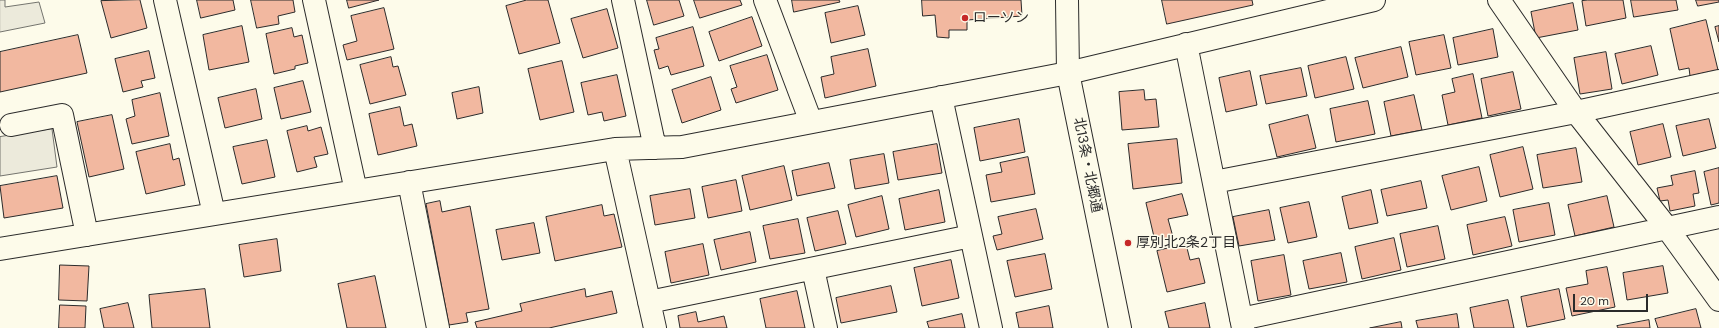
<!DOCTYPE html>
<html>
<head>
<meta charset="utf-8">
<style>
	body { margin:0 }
	#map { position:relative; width:1719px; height:328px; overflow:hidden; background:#fdfbea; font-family:"DM Sans",sans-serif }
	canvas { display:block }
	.scale { position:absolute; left:1573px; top:294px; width:75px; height:18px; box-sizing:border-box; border:2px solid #2b2b2b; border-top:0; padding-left:5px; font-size:12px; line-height:14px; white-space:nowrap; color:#2b2b2b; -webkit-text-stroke:3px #fdfbea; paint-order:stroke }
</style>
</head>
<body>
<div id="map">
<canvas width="1719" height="328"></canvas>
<div class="scale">20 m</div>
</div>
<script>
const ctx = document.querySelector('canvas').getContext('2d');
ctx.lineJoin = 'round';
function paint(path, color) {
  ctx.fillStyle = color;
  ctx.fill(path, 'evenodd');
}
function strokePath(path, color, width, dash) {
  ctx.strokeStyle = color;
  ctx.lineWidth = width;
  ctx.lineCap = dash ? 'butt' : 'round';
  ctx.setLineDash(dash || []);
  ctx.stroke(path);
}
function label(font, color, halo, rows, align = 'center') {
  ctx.font = font + ' "DM Sans","Noto Sans JP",sans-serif';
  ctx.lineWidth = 3;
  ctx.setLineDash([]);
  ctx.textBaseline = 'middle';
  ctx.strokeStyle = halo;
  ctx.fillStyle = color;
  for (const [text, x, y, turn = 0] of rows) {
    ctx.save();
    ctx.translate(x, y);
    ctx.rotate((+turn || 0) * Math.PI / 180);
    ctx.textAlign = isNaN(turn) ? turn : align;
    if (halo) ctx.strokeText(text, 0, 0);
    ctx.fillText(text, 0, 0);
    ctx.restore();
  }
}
const parking = new Path2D(`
	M0,0H5V7L39,2L45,23L0,32Z
	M52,129L57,167L0,176V137Z`);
paint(parking, '#eceadb');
strokePath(parking, '#74746e', 1);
const building = new Path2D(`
	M140,0L147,28L111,38L101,1Z
	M197,0H233L235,10L201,18Z
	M251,0H293L295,12L278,16L279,24L257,28Z
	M347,0H379L349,8Z
	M527,0H548L560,43L519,54L506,6Z
	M647,0H679L684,16L654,25Z
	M694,0H740L742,5L700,18Z
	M792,0H839L840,2L794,12Z
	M922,0H1021L1022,16L967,20V30H949V38L937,37L935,15L923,16Z
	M1162,0H1252L1253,5L1167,24Z
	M1588,0H1623L1626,18L1586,26L1582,1Z
	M1631,0H1676L1678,10L1634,17Z
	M1696,0H1719V2L1698,6Z
	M1573,3L1578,30L1536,38L1531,12Z
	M858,6L865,35L831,43L825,13Z
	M384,8L394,49L347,60L343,45L357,41L351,16Z
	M607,9L618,48L583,58L571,19Z
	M752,17L762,46L719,61L709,32Z
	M1706,20L1718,70L1690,76L1689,68L1679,70L1670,29Z
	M242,26L249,62L209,70L203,35Z
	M1719,26V42L1715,27Z
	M693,27L704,66L671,75L668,66L659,69L654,50L659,49L656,38Z
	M292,28L294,37L302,35L308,63L295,66V69L274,74L266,34Z
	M1493,29L1498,57L1458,65L1453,38Z
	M78,35L87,73L0,92V52Z
	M1444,35L1451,68L1416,75L1409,42Z
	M1651,46L1658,75L1622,84L1615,54Z
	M1401,47L1408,77L1363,88L1355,58Z
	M868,49L876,86L825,98L821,77L834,74L831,57Z
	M149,51L155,78L141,81L143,87L123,92L115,59Z
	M1606,52L1612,89L1580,94L1574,58Z
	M767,55L778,90L736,103L731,89L737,87L730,66Z
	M391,57L393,67L398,66L406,95L370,104L360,65Z
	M1346,57L1354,89L1315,98L1308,66Z
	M562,61L574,112L540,120L528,69Z
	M1301,68L1307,96L1266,104L1260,76Z
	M1250,71L1257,105L1226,112L1219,78Z
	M1513,72L1521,109L1488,116L1481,79Z
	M1473,74L1482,118L1448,125L1442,95L1455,92L1452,79Z
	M617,75L626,116L604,121L602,112L588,115L581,83Z
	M711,77L721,110L682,123L672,90Z
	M303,81L311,112L281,119L274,88Z
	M479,87L483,113L457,119L452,93Z
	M256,89L262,119L225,128L218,98Z
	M1144,90L1145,100L1156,99L1159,127L1122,130L1119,92Z
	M160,93L169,136L132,144L126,119L135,116L132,100Z
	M1414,95L1422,130L1391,136L1384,102Z
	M1368,101L1375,134L1336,142L1330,109Z
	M400,107L404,126L412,124L417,146L378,155L369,114Z
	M112,115L124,169L89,177L77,122Z
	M1308,115L1316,148L1277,157L1269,125Z
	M1019,119L1025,152L980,161L974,128Z
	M1709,119L1716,148L1683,156L1676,126Z
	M1663,124L1671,157L1638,165L1630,132Z
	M307,126L308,131L321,127L328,154L314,157L317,167L297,172L287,131Z
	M1177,139L1182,183L1133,189L1128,144Z
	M267,140L275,177L242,184L233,147Z
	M170,144L173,160L179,158L185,185L146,194L136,152Z
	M937,144L942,173L898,180L893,152Z
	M1523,147L1533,189L1500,197L1490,155Z
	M1576,148L1582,182L1543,188L1537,155Z
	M884,154L889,183L855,189L850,160Z
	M1028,157L1035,194L991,202L986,175L1002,172L1000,163Z
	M829,163L835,188L797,196L792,171Z
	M784,166L792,200L750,210L742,176Z
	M1479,167L1487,201L1451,210L1442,176Z
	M1719,168V203L1711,205L1704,172Z
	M1695,171L1699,193L1693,194L1695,206L1670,211L1668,200L1660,201L1657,188L1673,185L1671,176Z
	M57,176L63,208L4,218L0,186Z
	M736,180L742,211L708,218L702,187Z
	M1421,181L1427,208L1387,216L1381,190Z
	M690,189L695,218L655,225L650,196Z
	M939,190L945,222L905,230L899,199Z
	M1371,190L1378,223L1349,229L1342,197Z
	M1182,194L1188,215L1168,219L1173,237L1155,241L1146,203Z
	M882,196L889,229L856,237L848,205Z
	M1607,196L1614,227L1575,236L1568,205Z
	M440,201L442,212L470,206L489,309L466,313L468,322L449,325L426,204Z
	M1309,202L1317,237L1288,243L1280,208Z
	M1549,203L1555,235L1519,242L1513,210Z
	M602,205L604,216L614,214L622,247L555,261L546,217Z
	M1036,209L1043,239L997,250L993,236L1002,234L998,217Z
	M1269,210L1275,240L1239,246L1233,217Z
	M838,211L846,244L815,251L807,218Z
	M1505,217L1512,246L1473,255L1467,225Z
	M798,219L805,253L770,259L763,226Z
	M534,223L540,253L502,260L496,230Z
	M1438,226L1445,259L1407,267L1400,234Z
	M750,232L756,262L721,270L714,240Z
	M1394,238L1401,270L1362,279L1355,247Z
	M277,239L281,271L244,277L239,245Z
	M703,244L709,275L671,283L665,252Z
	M1186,244L1190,260L1199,258L1205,283L1167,292L1157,251Z
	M1341,253L1347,282L1309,289L1303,261Z
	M1045,254L1052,289L1015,297L1007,261Z
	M1284,255L1291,295L1258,301L1251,261Z
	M951,260L959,298L922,306L914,268Z
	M60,265L89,266L87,301L59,300Z
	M1663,266L1668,293L1627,300L1623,273Z
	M1607,267L1615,307L1572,316L1566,288L1588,284L1586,271Z
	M375,276L386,328H347L338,284Z
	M891,286L897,312L841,323L836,298Z
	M205,289L210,328H152L149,295Z
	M585,289L586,297L612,291L617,313L549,328H477L475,322L522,311L520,304Z
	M1559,289L1565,319L1527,327L1521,297Z
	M797,291L805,328H766L760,299Z
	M1508,300L1514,328H1474L1470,308Z
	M128,303L134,328H104L100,309Z
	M1205,303L1210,328H1169L1165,312Z
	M60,305L86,306L85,328H59Z
	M1049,306L1053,328H1019L1016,313Z
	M1696,309L1701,328H1658L1655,319Z
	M696,312L698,322L724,316L727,328H680L678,316Z
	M962,314L965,328H929L927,322Z
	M1457,314L1459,328H1418L1416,321Z
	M1649,320L1650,328H1618L1617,326Z
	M1401,322L1402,328H1370Z`);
paint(building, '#f2b8a0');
strokePath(building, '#2b2b2b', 1);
const minor = new Path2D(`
	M165,0L214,214
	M314,0L356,191
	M623,0L655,148
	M765,0L811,122
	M1499,0L1576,112L1667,228L1719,300
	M1186,44L1243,328
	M941,97L991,328
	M11,125L62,115L87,235
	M615,149L655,328
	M409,182L438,328
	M1214,182L1576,112L1719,81
	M0,249L615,149L682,147L1068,73L1374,0
	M813,269L826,328
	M649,302L971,236
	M1241,319L1719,217`);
const major = new Path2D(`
	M1067,0L1068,73L1120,328`);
strokePath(minor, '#2b2b2b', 24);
strokePath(major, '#2b2b2b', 24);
strokePath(minor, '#fdfbea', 22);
strokePath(major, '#fdfbea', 22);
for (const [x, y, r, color] of [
	[965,18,4,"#c62828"],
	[1128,243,4,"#c62828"]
]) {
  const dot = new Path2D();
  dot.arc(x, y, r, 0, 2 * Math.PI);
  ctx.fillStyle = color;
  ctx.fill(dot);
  strokePath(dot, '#fdfbea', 1.5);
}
label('14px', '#2b2b2b', '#fdfbea', [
	["ローソン",973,18],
	["厚別北2条2丁目",1136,243]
], 'left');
label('14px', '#2b2b2b', '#fdfbea', [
	["北13条・北郷通",1087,165,79]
]);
</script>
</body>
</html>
